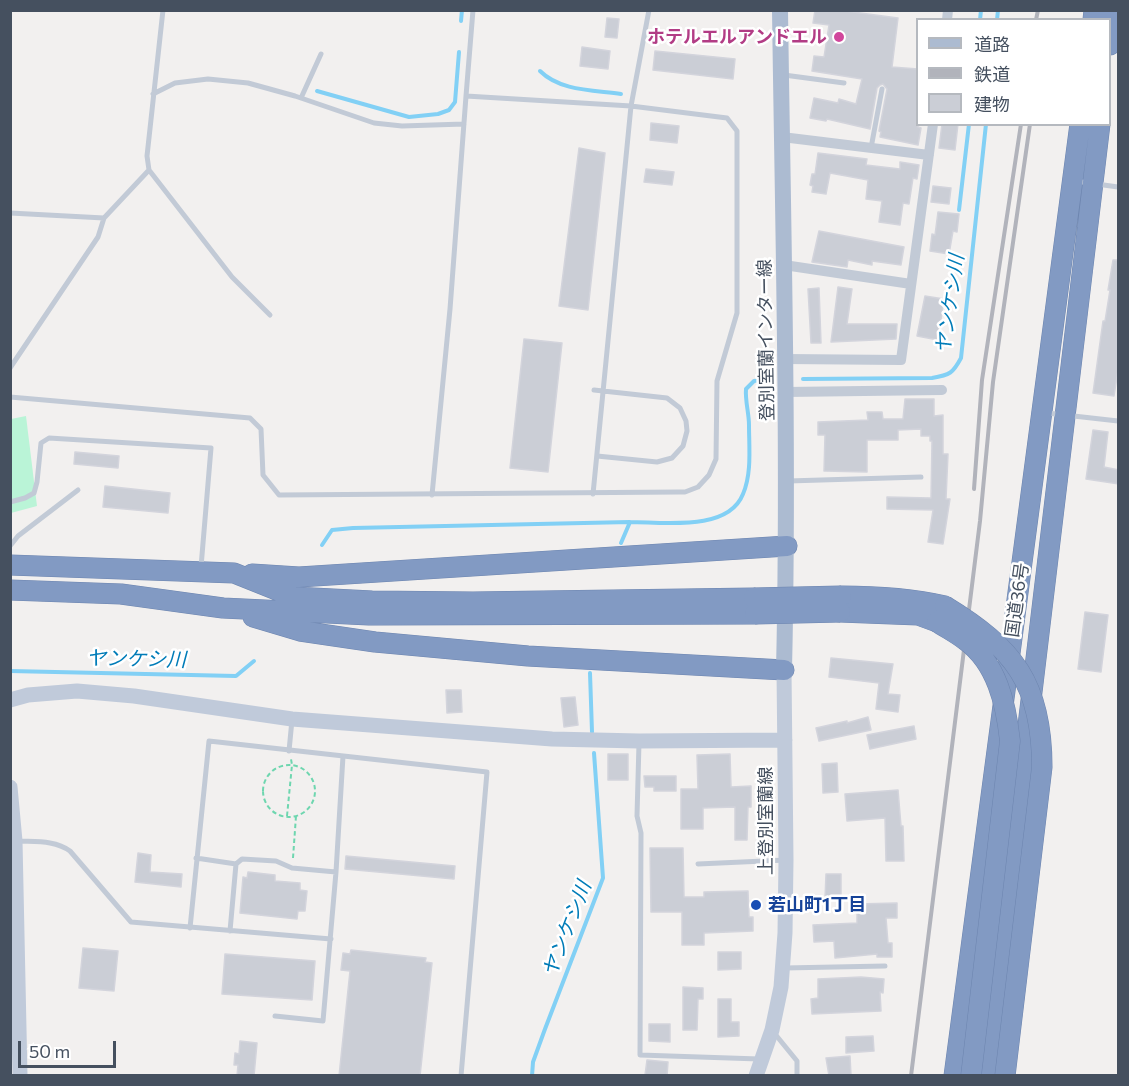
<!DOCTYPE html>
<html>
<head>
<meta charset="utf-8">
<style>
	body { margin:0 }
	#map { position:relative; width:1129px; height:1086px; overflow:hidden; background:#f2f0ef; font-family:Commissioner,"Noto Sans JP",sans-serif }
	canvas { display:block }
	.frame { position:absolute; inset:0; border:12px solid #45505f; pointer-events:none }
	.legend { position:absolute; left:916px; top:18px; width:195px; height:108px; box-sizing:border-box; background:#fff; border:2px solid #b5b9bf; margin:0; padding:8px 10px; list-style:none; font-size:18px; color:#45505f }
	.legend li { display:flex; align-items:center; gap:12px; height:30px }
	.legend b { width:30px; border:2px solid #b5b9bf }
	.scale { position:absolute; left:18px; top:1041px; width:98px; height:27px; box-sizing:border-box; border:3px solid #45505f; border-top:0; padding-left:8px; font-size:18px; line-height:21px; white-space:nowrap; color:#45505f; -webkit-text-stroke:4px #fff; paint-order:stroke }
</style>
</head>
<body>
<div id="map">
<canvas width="1129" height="1086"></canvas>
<div class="frame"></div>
<ul class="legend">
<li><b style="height:8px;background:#acbbd1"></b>道路</li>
<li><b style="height:8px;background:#b1b3bb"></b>鉄道</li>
<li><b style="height:16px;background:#cbced6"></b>建物</li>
</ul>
<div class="scale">50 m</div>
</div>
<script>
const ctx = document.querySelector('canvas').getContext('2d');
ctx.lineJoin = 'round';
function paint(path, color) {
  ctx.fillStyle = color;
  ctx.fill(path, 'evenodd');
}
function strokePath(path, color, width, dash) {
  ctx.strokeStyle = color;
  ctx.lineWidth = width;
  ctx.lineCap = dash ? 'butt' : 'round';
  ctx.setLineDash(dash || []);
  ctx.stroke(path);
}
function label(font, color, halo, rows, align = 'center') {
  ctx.font = font + ' Commissioner,"Noto Sans JP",sans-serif';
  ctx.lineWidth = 5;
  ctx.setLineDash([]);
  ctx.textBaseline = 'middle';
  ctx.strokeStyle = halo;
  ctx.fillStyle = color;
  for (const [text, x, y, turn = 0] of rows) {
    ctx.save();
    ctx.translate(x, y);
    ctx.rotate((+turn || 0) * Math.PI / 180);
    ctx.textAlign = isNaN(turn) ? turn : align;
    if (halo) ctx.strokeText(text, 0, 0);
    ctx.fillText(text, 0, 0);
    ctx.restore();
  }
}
paint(new Path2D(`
	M26,416L37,506L11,513V419Z`), '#baf4d7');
strokePath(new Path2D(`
	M980,20L981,10
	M997,20L998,10
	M461,21L462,10
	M540,71C560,91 593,90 621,94
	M317,91L409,117L438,114L449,110L455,102L459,52
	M959,210L969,124
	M803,379L932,378C950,375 953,373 961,358L986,124
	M621,543L630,522C663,522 728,532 743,494C752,473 749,447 749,425C749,413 745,401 746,389L754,381L766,379
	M322,545L332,530L353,528L630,522
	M10,671L236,676L254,661
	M590,673L592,732
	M532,1076L533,1062L545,1029L603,878L594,753`), '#82d0f5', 4);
const building = new Path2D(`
	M815,10H838L898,18L892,67L918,69V127L921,128L918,145L880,137L881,132L879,131L887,89L883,84L880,85L877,88L870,129L827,119L826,121L810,118L814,98L838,103L839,99L856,104L862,79L812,71L814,56L824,57L829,25L813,23Z
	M607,18L619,19L617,38L605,37Z
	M582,47L610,51L608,69L580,66Z
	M655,51L735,59L733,79L653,70Z
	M651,123L679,126L677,143L650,140Z
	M942,124H958L955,150L939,148Z
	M579,148L605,153L588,310L559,306Z
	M818,153L867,159L866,165L900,169V162L919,165L917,179L913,178L909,204L903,203L900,225L879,222L882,201L866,199L868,180L830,173L826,194L812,192L813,186L810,185L812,174H815Z
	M646,169L674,172L672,185L644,182Z
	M933,186L951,188L949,204L931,202Z
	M938,212L959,214L957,232L953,231L949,254L930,251L932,234L935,235Z
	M819,231L904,247L901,265L872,261V265L848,260L847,267L812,262Z
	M1113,260H1119V364L1114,396L1093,393L1103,321H1105L1110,290H1108Z
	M838,287L852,289L847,324H897L896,339L831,342Z
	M819,288L821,343H811L808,289Z
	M925,296L944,299L938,340L917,336Z
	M524,339L562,343L548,472L510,468Z
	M905,399H934V416L943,415V454H948L946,499H950L943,544L928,542L933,510L887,509V497L931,498L932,441H930V436H921V429L898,430V440H867V472L824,471L825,435H818V422L868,420L867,412H882L883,419H903Z
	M1093,430L1108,432L1104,467L1119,470V484L1086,479Z
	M75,452L119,456L118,468L74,464Z
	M105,486L170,493L168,513L103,507Z
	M1085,612L1108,615L1101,672L1078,669Z
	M831,658L893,664L888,694L900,695L898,712L876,709L879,683L829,677Z
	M446,690H461L462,712L447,713Z
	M575,697L578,725L564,727L561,698Z
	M868,717L871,730L819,741L816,728L847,721V723Z
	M914,726L916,739L870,749L867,735Z
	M608,754H628V780H608Z
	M730,754L731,787L751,786V807H748L747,840H735V807L703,808V829H681V789H698L697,755Z
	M837,763L838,792L823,793L822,764Z
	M644,776H676V791H654V787H645Z
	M898,790L901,826H903L904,861H886L885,818L847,821L845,794Z
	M650,848H683L684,897H704V892L748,891L749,917H753V931L704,933V945H682V912H651Z
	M138,853L151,855L150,872L182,874L181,887L135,882Z
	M346,856L455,866L454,879L345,869Z
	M248,872L275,875V881L300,883V890L307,891L305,911H298L297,919L240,913L243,877L247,878Z
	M826,874H841V899H825Z
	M897,903V918H886L888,943H892V957H877V954L835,958L834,941L814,942L813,925L857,923V904Z
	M83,948L118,951L114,991L79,988Z
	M351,950L426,958L425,962L432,963L420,1076H339L350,971L341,970L343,953L350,954Z
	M718,952H741V969L718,970Z
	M225,954L315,961L312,1000L222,994Z
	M861,977L884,979L883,993L880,992L881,1011L812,1014L811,999L818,998V979Z
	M683,987L703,988V999H698L697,1030H683Z
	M718,999H731V1022H739V1036L718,1037Z
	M649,1024H670V1042L649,1041Z
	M873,1036L874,1051L846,1053V1037Z
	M240,1041L257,1043L254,1076H237L238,1065H234L235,1053L239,1054Z
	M850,1056L851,1076H829L826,1058Z
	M647,1060L668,1062L667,1076L645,1075Z`);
paint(building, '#cbced6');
strokePath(building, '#d3d4dc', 1.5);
const highway = new Path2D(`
	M1093,20L1094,10
	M1110,45L1114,10
	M10,565L234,573L294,597L372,601L473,602L754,598
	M252,574L299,577L787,546
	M10,590L121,594L223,608L369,615L755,614
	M841,596C877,596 910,598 945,606
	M840,612L918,615L937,622
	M253,617L300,631L375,642L528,656L784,670
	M954,1076L1080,124
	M986,1076L1100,124`);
strokePath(highway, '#6d85af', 21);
strokePath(new Path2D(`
	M263 791a26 26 0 1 1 52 0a26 26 0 1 1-52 0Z
	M287,816L292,765L291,759
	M293,858L296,816`), '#6ed6af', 2, [4.5, 3]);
strokePath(new Path2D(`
	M163,10L147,156L149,170L232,277L270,315
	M784,75L844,83
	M153,94L175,83L208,79L248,83L295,96L374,123L402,126L464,124
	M466,96L473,10
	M301,98L321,54
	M871,148L882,89
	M1075,181L1118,187
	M10,213L104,218
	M10,368L98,237L104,218L149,170
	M594,390L667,398L680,408L686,421L687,431L683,446L672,458L657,462L597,456
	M10,397L250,418L261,429L263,475L279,495C415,495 550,494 685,492L698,487L709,475L716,459L717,381L737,313V131L727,118L631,106L466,96L450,309L432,495
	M1047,413L1118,421
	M788,481L921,477
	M593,494L631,106L649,10
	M10,502L25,498L34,493L37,482L41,443L49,438L211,448L201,567
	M10,546L18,536L78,490
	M639,743L637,816L641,833L640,1055L759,1059
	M289,751L292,720
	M17,841C36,842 55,840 70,851L131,922L331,939
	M196,858L236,864L242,859L276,861L292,868L336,872
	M698,864L786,860
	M190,928L209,741L487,772L461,1076
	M230,931L236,864
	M784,968L885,966
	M275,1016L323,1021L336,872L343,756
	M775,1034L797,1061V1076`), '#c2cad6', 5);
strokePath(new Path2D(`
	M947,20L948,10
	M782,137L929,155
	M784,265L911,284
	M786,359L901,360L933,124
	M786,392L942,390`), '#c2cad6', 10);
strokePath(new Path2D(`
	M10,700L28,695L77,691L134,696L292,719L552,739L639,741L785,740
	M10,787L15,841L20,1076
	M756,1076L772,1030L781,987L785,933L786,860L784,670`), '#c0cada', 15);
strokePath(new Path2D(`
	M780,10C783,230 789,450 784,670`), '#acbbd1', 16);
strokePath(highway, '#829ac3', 20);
strokePath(new Path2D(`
	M1036,20L1038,10
	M974,489L982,380L1021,124
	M911,1076L980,521L993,382L1030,124`), '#b1b3bb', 4);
const highwayBridge = new Path2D(`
	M754,598L841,596
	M945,606C1014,648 1042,684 1042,767L1005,1076
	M755,614L840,612
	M937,622C946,628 956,633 965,640C997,663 1006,704 1010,741L971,1076`);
strokePath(highwayBridge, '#6d85af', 21, []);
strokePath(highwayBridge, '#829ac3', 20);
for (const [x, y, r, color] of [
	[839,37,6,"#d1479c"],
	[756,905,6,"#1a4fb4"]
]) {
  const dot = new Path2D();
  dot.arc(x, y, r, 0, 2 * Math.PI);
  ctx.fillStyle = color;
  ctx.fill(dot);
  strokePath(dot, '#fff', 2);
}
label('bold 18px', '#b23c85', '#fff', [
	["ホテルエルアンドエル",827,37]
], 'right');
label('18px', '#45505f', '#fff', [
	["登別室蘭インター線",766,340,-91],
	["国道36号",1017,600,-82],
	["上登別室蘭線",766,821,-90]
]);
label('bold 18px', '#164399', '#fff', [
	["若山町1丁目",768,905]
], 'left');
label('italic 20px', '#007cb8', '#fff', [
	["ヤンケシ川",950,304,-82],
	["ヤンケシ川",136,659,1],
	["ヤンケシ川",567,929,-69]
]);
</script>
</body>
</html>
